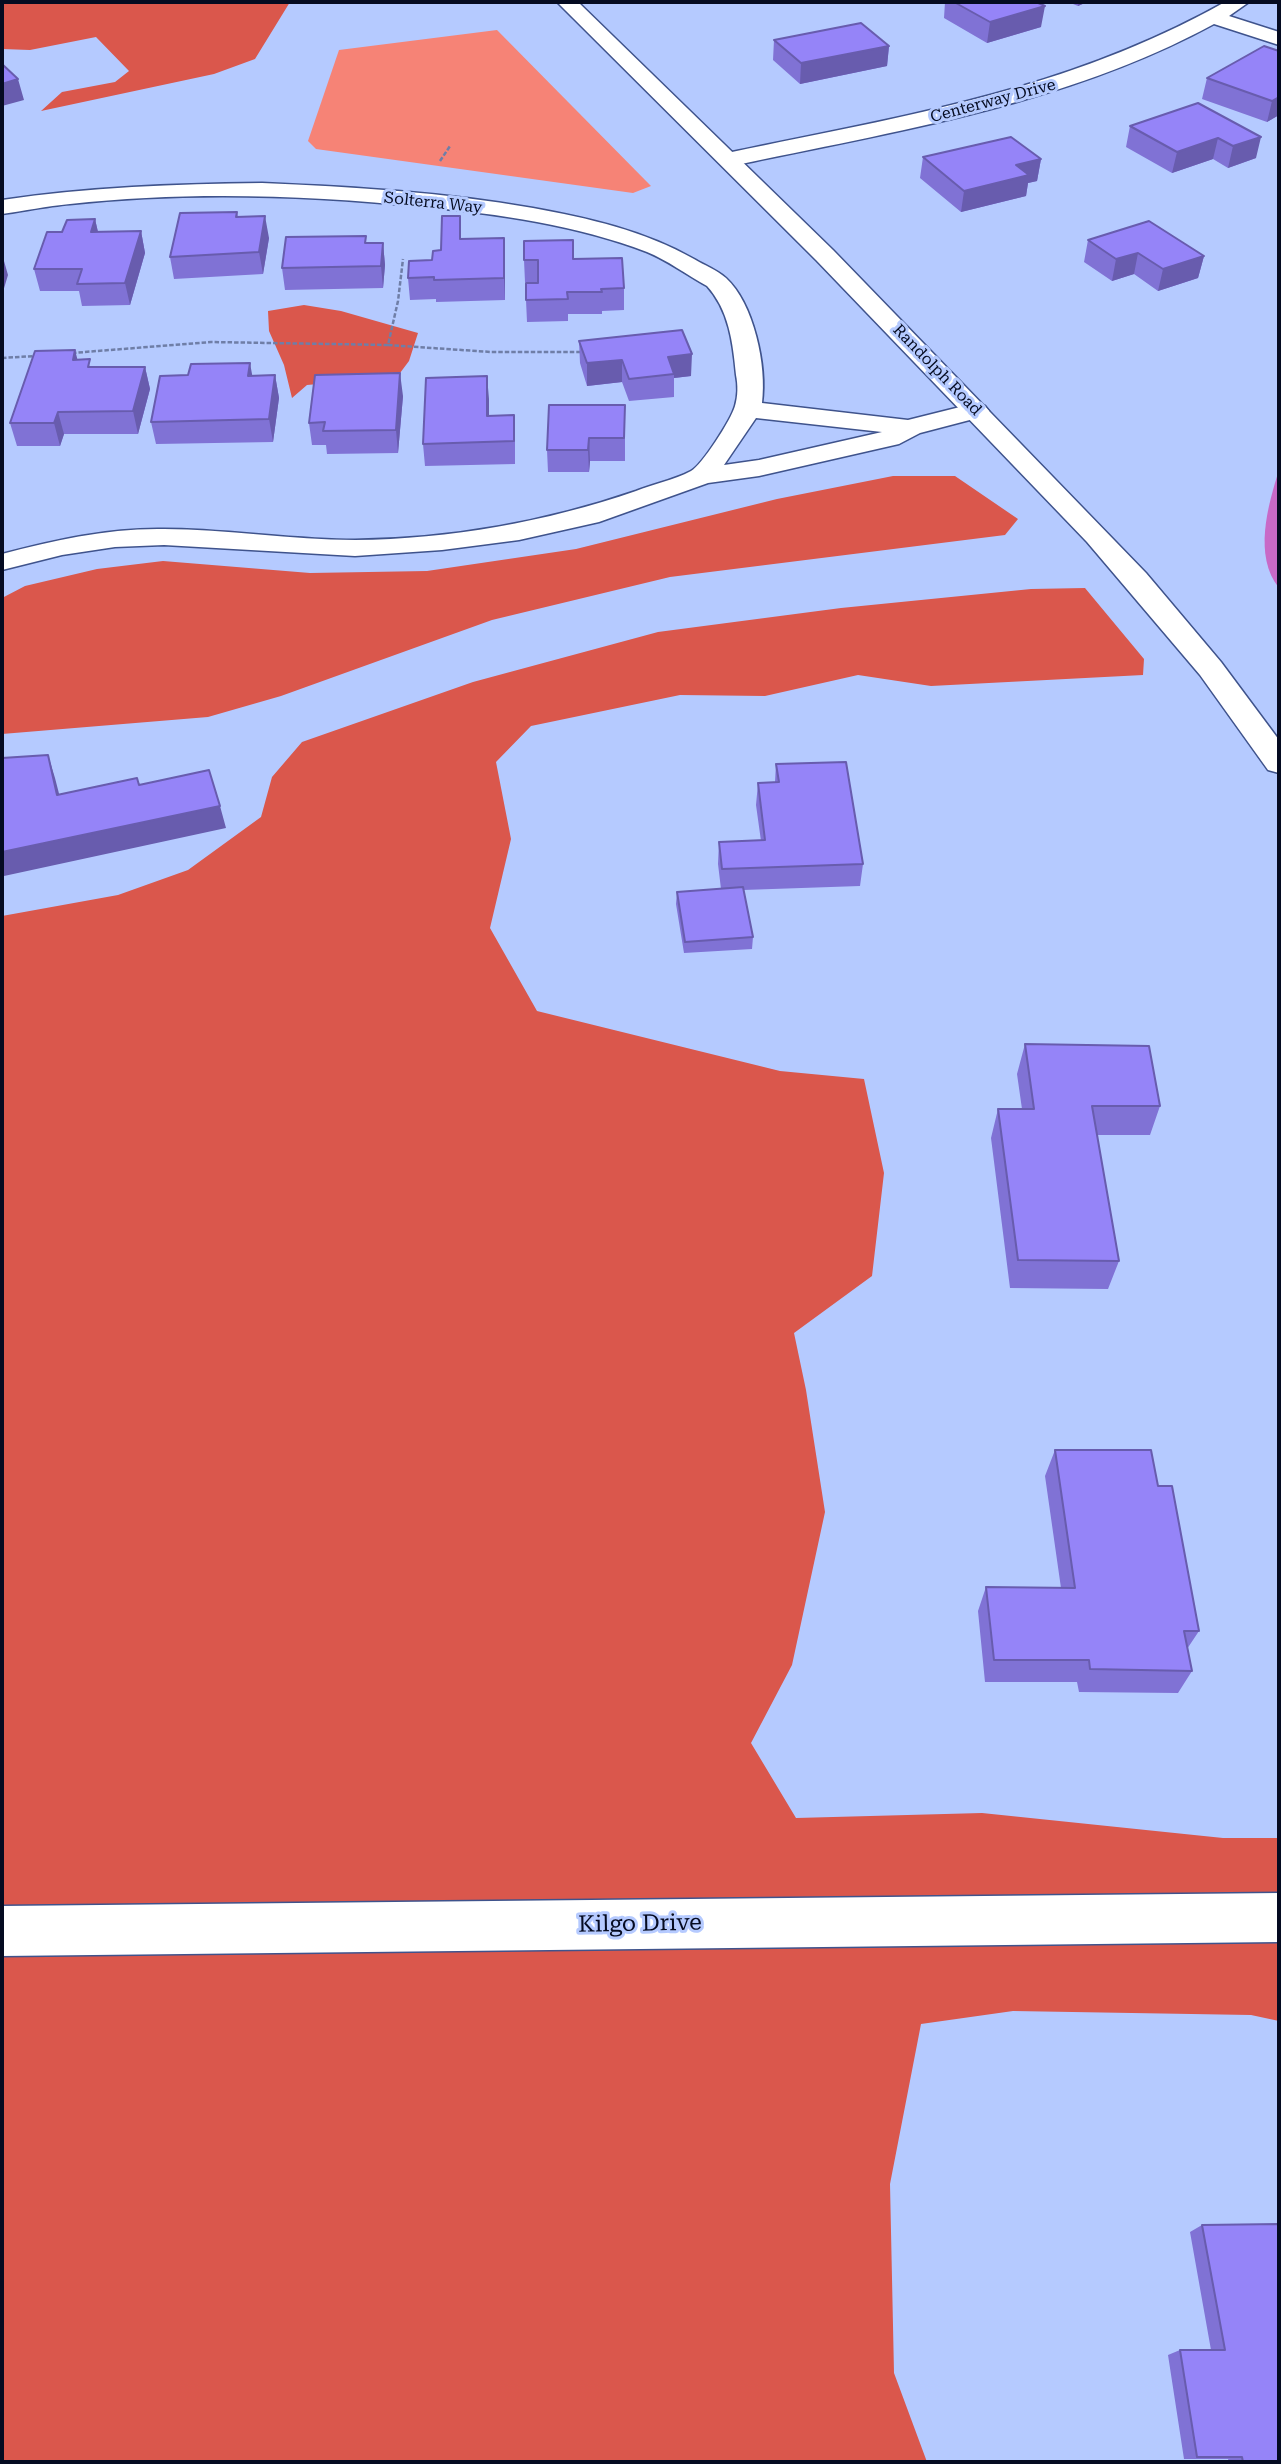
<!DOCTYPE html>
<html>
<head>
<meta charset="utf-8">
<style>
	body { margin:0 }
	#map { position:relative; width:1281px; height:2464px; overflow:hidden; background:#b5caff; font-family:"Roboto Serif",serif }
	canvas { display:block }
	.frame { position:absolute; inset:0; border:4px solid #050b21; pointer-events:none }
</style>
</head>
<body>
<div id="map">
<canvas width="1281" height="2464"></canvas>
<div class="frame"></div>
</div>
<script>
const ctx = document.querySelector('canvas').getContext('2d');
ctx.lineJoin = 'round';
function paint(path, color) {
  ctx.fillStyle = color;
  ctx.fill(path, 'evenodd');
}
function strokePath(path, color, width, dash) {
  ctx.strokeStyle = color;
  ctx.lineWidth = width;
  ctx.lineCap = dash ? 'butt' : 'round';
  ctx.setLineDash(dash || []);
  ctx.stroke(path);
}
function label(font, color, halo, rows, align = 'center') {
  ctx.font = font + ' "Roboto Serif",serif';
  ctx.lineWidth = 6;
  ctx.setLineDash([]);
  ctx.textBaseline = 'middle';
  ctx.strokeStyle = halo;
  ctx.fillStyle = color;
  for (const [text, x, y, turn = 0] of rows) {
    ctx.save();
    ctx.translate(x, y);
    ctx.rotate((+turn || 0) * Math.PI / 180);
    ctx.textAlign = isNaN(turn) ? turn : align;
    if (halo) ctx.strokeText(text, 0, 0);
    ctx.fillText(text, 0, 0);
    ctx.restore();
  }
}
paint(new Path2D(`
	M497,30L651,186L633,193L316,149L308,141L339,50Z`), '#f68376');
paint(new Path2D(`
	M2,2H290L255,59L214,74L41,111L62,92L115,82L129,71L96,37L30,50L2,49Z
	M304,305L341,311L418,333L409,361L397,377L307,385L292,398L284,365L269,331L268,311Z
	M893,476H955L1018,519L1005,535L670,577L492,620L281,696L208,717L2,734V598L25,586L97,569L163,561L310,573L427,571L576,549L777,499Z
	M1085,588L1144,659L1143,675L931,686L858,675L765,696L680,695L531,726L496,762L511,839L490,928L537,1011L780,1071L864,1079L884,1173L872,1276L794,1333L806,1390L825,1512L792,1665L751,1743L796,1818L982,1813L1223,1838H1279V2021L1251,2015L1013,2011L921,2024L890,2184L894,2373L927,2462H2V916L118,895L188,870L261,817L272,777L302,742L473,682L658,632L841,608L1031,589Z`), '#da574c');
paint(new Path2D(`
	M1279,470V588C1253,556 1268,505 1279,470Z`), '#c869c7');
const minor = new Path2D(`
	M1225,2H1249L1229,16L1279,32V45L1214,24C1065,105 896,131 732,166L724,164L721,159L724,154L732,152C908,115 1066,91 1225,2Z
	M262,183C353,187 443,192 533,208C588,218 645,231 694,259C704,265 717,270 726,278C754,304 767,366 762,403L908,420L976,403L985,406L989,411L985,416L920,433L899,444L759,476L708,483L599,522L519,540L442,550L355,556L164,545L115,547L62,555L2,570V554C55,540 108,528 164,529C227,529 291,540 355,540C450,539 546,522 636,491C653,484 674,480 691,471C702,465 731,420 735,406C738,396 738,385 736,375C733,343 729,310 707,286C687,275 667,260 647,252C576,225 499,214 424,207C308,195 187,191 70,204C47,206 24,211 2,214V200C89,187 175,184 262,183ZM756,418L882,432L759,460L724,465Z
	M1279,1893V1942L2,1956V1906Z`);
const tertiary = new Path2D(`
	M557,2H578L833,250L1146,573L1221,662L1279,740V773L1268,770L1200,675L1087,542L816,260Z`);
strokePath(minor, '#3f538c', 3);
strokePath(tertiary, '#3f538c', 3);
strokePath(new Path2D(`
	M440,161L450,146
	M388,345L491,352H584
	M72,353L211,342L388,345L398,301L403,259
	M2,358L36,356`), '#6f7ea7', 2.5, [4.5, 2]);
paint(minor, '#fff');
paint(tertiary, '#fff');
paint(new Path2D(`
	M945,2H1036L1041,27L987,43L944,18Z
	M1068,2H1087L1078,6Z
	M774,40L889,46L887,66L800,84L773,60Z
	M1279,51V115L1267,122L1202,99L1207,78Z
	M1198,103L1256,158L1228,168L1213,159L1172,173L1126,147L1130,126Z
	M923,157L1041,159L1037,181L1028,183L1026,196L961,212L920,178Z
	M237,212L238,217L269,238L263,274L174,279L170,257Z
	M95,219L98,232L141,231L145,253L130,305L82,306L79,291H40L34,269L62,232Z
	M462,239L505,260V300L436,302V299L410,300L408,278L432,260L441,250Z
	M1088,240L1204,256L1198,278L1158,291L1134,274L1112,281L1084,262Z
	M367,243H383L385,265L383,288L285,290L282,268Z
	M574,259L624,288V310L602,311V314H568V321L527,322L526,300L538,282H525L524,260Z
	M579,341L691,376L674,378V397L629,401L622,382L587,386L580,363Z
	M78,360L92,367H145L150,389L138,434H64L60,446H17L10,423Z
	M275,375L279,398L273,442L156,444L151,422L252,376Z
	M403,396L398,453L327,454L326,445H312L309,423Z
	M489,399V416L515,438V464L425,466L423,444Z
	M625,405V461H590L589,472H548L547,450Z
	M776,764L863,864L860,886L743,890L753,937L752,949L684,953L676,904L677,892L721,889L718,864L719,842L761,841L756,805L758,783L775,782Z
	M1025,1044L1160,1106L1150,1135H1097L1119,1261L1108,1289L1010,1288L991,1138L998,1109H1022L1017,1074Z
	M1055,1450L1158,1486L1199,1631L1187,1649L1192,1671L1178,1693L1079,1692L1077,1682H985L978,1611L986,1587L1061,1588L1045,1476Z
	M1202,2225L1279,2462H1229L1228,2459H1184L1168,2355L1180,2350H1211L1190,2232Z`), '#8072d5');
paint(new Path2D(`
	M1079,2H1087L1078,6Z
	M1045,6L1041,27L987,43L990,22Z
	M889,46L887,66L800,84L801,63Z
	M18,79L24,100L2,106V84Z
	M1279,97V115L1267,122L1272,101Z
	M1261,137L1256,158L1228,168L1233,146Z
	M1218,138L1213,159L1172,173L1177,152Z
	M1041,159L1037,181L1028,183L1026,196L961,212L964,191L1016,165Z
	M265,216L269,238L263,274L259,252Z
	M95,219L100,241L91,232Z
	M141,231L145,253L130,305L125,283Z
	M504,238L505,260V300L504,278Z
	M383,243L385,265L383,288L381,266Z
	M1138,253L1134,274L1112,281L1116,259Z
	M2,254L8,275L2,295Z
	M1204,256L1198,278L1158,291L1163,269Z
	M75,350L81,373L73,360Z
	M692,354L691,376L674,378V374L668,357Z
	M622,360V382L587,386V363Z
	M250,363L254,385L248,376Z
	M145,367L150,389L138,434L133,411Z
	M400,373L403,396L398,453L396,430Z
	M275,375L279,398L273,442L269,419Z
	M487,376L489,399V439L487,416Z
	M58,412L64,434L60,446L54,423Z
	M589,438L590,461L589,472L588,450Z
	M48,755L55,778L65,817L57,795Z
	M220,806L226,828L4,876L2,869V852Z`), '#685cae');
const building = new Path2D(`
	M954,2H1036L1045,6L990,22Z
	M861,23L889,46L801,63L774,40Z
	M1264,46L1279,51V97L1272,101L1207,78Z
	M2,64L18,79L2,84Z
	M1198,103L1261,137L1233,146L1218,138L1177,152L1130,126Z
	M1011,137L1041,159L1016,165L1029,175L964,191L923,157Z
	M237,212L236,217L265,216L259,252L170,257L180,213Z
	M442,216H460V239L504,238V278L434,280V277L408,278L409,261L432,260L433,251L441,250Z
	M95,219L91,232L141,231L125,283L77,284L82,269H34L47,232H62L67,220Z
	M1149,221L1204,256L1163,269L1138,253L1116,259L1088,240Z
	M366,236L365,243H383L381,266L282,268L286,237Z
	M573,240V259L622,258L624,288L601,289L602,292H567L568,299L526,300V283H538V260H524V241Z
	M682,330L692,354L668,357L674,374L629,379L622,360L587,363L579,341Z
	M75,350L73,360L90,359L88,367H145L133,411L58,412L54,423H10L35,351Z
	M250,363L248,376L275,375L269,419L151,422L160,376L188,375L191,364Z
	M400,373L396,430L323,431L325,422L309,423L315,375Z
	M487,376V416L514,415V441L423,444L426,378Z
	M549,405H625L624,438H589L588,450H547Z
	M48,755L57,795L137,778L139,785L209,770L220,806L2,852V758Z
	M846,762L863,864L722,869L719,842L765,840L758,783L779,782L776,764Z
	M743,887L753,937L685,942L677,892Z
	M1025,1044L1149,1046L1160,1106H1092L1119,1261L1018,1260L998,1109H1034Z
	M1055,1450H1151L1158,1486H1172L1199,1631H1184L1192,1671L1090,1669L1089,1660H994L986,1587L1075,1588Z
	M1279,2224V2462H1243L1242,2457H1197L1180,2350H1225L1202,2225Z`);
paint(building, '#9584f8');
strokePath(building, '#685cae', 2);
label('16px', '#050b21', '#b5caff', [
	["Centerway Drive",993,101,-15],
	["Solterra Way",433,203,6],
	["Randolph Road",937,370,46]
]);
label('23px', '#050b21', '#b5caff', [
	["Kilgo Drive",640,1924,-1]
]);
</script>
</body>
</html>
